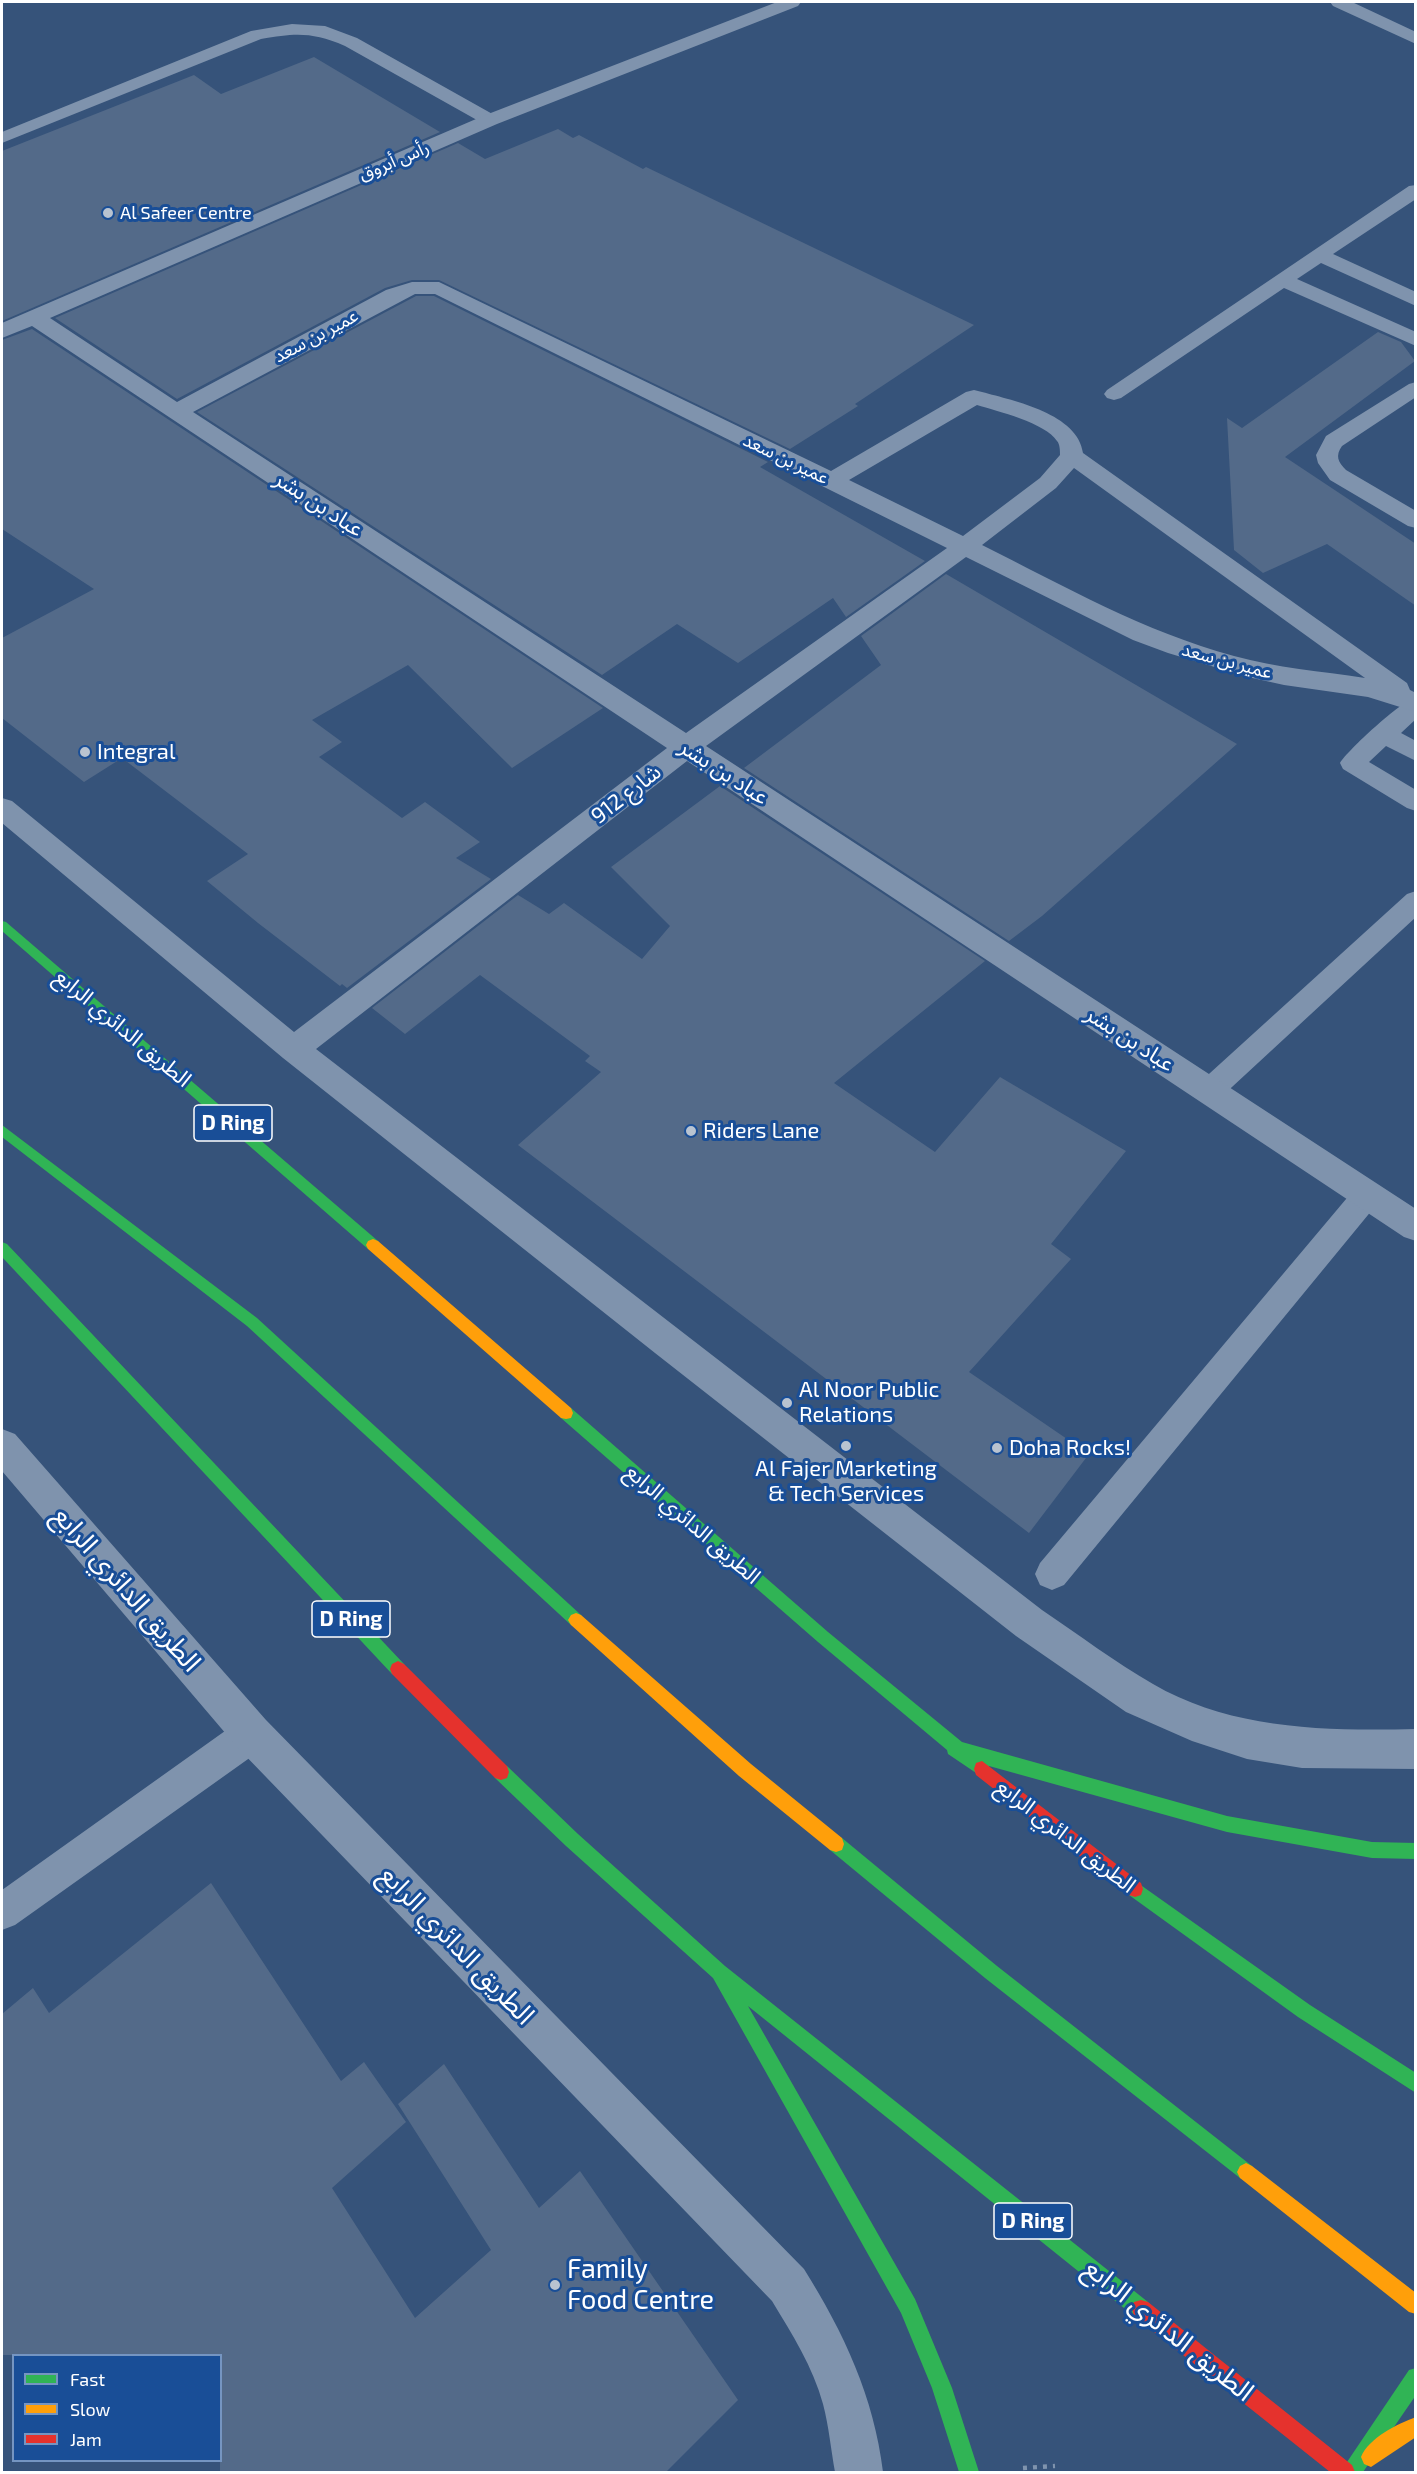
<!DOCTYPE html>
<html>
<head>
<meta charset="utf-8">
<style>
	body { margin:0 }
	#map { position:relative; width:1417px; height:2474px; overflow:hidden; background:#36537a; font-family:"Exo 2",sans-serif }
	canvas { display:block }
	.frame { position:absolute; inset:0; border:3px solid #fff; pointer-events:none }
	.legend { position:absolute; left:12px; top:2354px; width:210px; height:108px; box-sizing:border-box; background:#194e97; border:2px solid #7595c1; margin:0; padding:8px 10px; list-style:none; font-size:18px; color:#fff }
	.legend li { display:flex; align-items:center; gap:12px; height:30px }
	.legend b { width:30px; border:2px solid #7595c1 }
</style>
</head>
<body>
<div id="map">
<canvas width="1417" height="2474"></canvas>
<div class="frame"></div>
<ul class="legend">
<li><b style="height:8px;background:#30b455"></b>Fast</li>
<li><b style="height:8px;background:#ff9f0a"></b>Slow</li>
<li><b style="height:8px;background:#e5322d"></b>Jam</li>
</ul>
</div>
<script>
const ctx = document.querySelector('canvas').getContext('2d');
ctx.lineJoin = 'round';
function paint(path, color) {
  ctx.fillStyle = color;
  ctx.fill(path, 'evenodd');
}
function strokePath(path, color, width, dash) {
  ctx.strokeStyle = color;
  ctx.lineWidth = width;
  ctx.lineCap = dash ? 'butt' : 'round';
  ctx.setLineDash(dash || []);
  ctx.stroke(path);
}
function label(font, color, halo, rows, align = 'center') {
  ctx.font = font + ' "Exo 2","Noto Sans Arabic",sans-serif';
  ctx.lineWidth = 6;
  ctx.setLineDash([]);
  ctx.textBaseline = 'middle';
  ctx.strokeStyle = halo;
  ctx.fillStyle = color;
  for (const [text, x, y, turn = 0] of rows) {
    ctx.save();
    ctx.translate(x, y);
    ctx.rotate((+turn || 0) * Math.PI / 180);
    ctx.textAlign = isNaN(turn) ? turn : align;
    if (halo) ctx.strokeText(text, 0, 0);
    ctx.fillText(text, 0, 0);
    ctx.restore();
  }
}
paint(new Path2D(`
	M314,57L440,132L2,321V151L194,75L221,94Z
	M558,129L573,138L579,135L643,169L646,167L974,325L855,404L858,406L790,449L439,280H412L385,288L177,399L55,318L458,143L485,159Z
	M416,296H434L768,462L760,467L925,561L846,617L833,598L738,663L677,624L602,675L197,412Z
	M32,329L603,708L512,768L408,665L312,720L342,742L319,757L402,818L425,802L480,842L456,858L491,879L347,988L342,984L340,986L258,923L207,881L248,854L122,758L84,782L2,718V638L94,589L2,529V340Z
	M1378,332L1401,342L1415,361L1285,457L1416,544V606L1327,544L1263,573L1234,550L1227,418L1242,428Z
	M946,574L1237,744L1042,916L1009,941L744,768L881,665L861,636Z
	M720,786L985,961L834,1083L935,1152L1000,1077L1126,1151L1051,1244L1071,1259L969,1372L1089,1454L1029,1533L518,1145L601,1072L585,1061L590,1056L480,975L405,1034L372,1008L518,895L549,914L564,903L642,959L670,926L611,867Z
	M211,1883L341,2081L364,2062L406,2122L332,2188L415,2318L491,2250L398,2104L444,2064L539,2208L580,2171L738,2400L666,2472H220V2355H2V2014L33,1988L49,2013Z`), '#536a89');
strokePath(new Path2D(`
	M1023,2468L1055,2466`), '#7f93ad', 4.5, [4, 6]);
paint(new Path2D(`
	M292,24L325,26L357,38L496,116L499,120L496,124H484L345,46C312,32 296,33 261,39L2,143V132L251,31Z
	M1416,185V199L1333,254L1416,292V306L1321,263L1297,279L1416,332V346L1284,288L1121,398L1114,400L1107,398L1104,394L1107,390L1409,186Z
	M1416,382V397L1342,446C1335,456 1338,462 1346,470L1416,511V528L1408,526L1330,480L1318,463L1316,455L1326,436L1409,384Z
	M1416,697V719L1401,733L1416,741V761L1386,746L1369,762L1416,790V811L1407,808L1343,769L1340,763C1348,750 1401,701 1416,697Z
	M1416,891V917L1219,1099L1209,1102L1199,1099L1195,1091L1199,1083L1407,894Z
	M1367,1183L1377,1186L1382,1195L1377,1204L1064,1585L1052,1590L1040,1585L1035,1574L1040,1563L1357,1186Z
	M252,1716L265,1721L270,1734L265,1747L15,1925L2,1930V1890L239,1721Z`), '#7f93ad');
paint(new Path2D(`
	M777,2H801L798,6L497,124L50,318L177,402L386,290L412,282H439L831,471L966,392L974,390L982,392C1015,401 1078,414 1083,453L1407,683L1410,690L1416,693V712L1368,697L1284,685L1248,677L1168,653L1133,640L966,557L706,746L1416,1209V1241L1404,1237L687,761L316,1049L1042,1610C1079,1635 1115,1662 1153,1684C1232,1730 1326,1731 1416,1729V1769L1302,1768L1247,1759L1192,1741L1126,1712L1016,1636L655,1353L283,1058L2,823V798L12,801L294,1032L667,748L32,326L2,338V323L483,116ZM415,294H435L947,548L686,733L193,412ZM977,405C997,411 1046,423 1057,441C1060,444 1060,451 1060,455L1040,478L963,536L849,480ZM1074,468L1365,678C1321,671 1277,668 1234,656C1145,632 1064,586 982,545L1056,488Z
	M1330,2H1352L1416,32V44L1333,6Z
	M2,1429L15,1434L266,1720L804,2269C844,2333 874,2397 883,2472H835C831,2450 829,2427 823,2404C813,2367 792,2334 772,2301L238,1748L2,1471Z`), '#7f93ad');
paint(new Path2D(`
	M2,921L6,922L378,1241L380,1245L378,1249H368L2,931Z
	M2,1125L257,1318L581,1615L584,1620L581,1625L576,1627L571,1625L247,1326L2,1137Z
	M2,1242L7,1244L404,1664L406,1669L404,1674L398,1677L392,1674L2,1257Z
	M566,1407L571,1408L828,1632L962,1742L1227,1816L1372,1842L1416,1843V1859L1372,1858L1227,1832L989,1766L990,1769L988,1775L982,1777L948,1754L947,1750L818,1642L561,1418L559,1413L561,1408Z
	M501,1764L507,1766L578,1834L725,1966L1148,2302L1150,2309L1148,2316L1141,2318L1134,2316L748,2006L915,2299L952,2388L979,2472H959L932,2388L901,2313L713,1978L566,1846L495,1778L493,1772L495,1766Z
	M836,1836L842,1838L997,1966L1252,2166L1255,2172L1252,2178L1246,2181L1240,2178L985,1978L830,1850L828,1844L830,1838Z
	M1135,1881L1310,2005L1416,2073V2093L1298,2017L1129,1895L1127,1889L1129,1883Z
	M1416,2368V2395L1363,2472H1342L1345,2465L1409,2370Z`), '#30b455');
paint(new Path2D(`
	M373,1239L378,1241L571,1408L573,1413L571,1418L566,1419L561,1418L368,1249L366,1245L368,1241Z
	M576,1613L581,1615L751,1764L842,1838L844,1844L842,1850L836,1852L830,1850L739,1776L571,1625L568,1620L571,1615Z
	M1246,2163L1252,2166L1416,2293V2314L1409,2312L1240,2178L1237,2172L1240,2166Z
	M1416,2417V2437L1371,2467L1364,2464L1361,2457C1369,2438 1397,2424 1416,2417Z`), '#ff9f0a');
paint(new Path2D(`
	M398,1661L404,1664L507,1766L509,1772L507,1778L501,1780L495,1778L392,1674L390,1669L392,1664Z
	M982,1761L1141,1883L1143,1889L1141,1895L1135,1897L1129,1895L976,1775L974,1769L976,1763Z
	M1141,2300L1148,2302L1352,2465L1355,2472H1330L1134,2316L1132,2309L1134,2302Z`), '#e5322d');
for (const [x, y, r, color] of [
	[108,213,6,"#b9c3d0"],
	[85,752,6,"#b9c3d0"],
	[691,1131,6,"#b9c3d0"],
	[787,1403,6,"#b9c3d0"],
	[846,1446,6,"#b9c3d0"],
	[997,1448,6,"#b9c3d0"],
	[555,2285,6,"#b9c3d0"]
]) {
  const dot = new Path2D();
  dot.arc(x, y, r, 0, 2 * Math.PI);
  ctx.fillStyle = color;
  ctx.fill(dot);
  strokePath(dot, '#194e97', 2);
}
label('18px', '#fff', '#194e97', [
	["رأس أبروق",394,161,-23],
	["عمير بن سعد",316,336,-28],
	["عمير بن سعد",786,459,26],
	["عمير بن سعد",1227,661,15]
]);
label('18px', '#fff', '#194e97', [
	["Al Safeer Centre",120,213]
], 'left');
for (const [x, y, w] of [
	[233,1123,78],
	[351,1619,78],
	[1033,2221,78]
]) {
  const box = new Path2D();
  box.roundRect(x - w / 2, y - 18, w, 36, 4.5);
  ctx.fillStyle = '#194e97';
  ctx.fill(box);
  strokePath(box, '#fff', 1.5);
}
label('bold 21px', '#fff', null, [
	["D Ring",233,1123],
	["D Ring",351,1619],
	["D Ring",1033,2221]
]);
label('22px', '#fff', '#194e97', [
	["عباد بن بشر",319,504,33],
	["عباد بن بشر",724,772,33],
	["شارع 912",626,794,-38],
	["الطريق الدائري الرابع",123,1028,40],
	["عباد بن بشر",1130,1039,33],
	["الطريق الدائري الرابع",693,1524,41],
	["الطريق الدائري الرابع",1066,1836,38]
]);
label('22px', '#fff', '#194e97', [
	["Integral",97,752],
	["Riders Lane",703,1131],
	["Al Noor Public",799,1390],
	["Relations",799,1415],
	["Doha Rocks!",1009,1448],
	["Al Fajer Marketing",846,1469,"center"],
	["& Tech Services",846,1494,"center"]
], 'left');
label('27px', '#fff', '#194e97', [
	["الطريق الدائري الرابع",127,1589,49],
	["الطريق الدائري الرابع",457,1945,46],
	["الطريق الدائري الرابع",1169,2330,39]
]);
label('27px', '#fff', '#194e97', [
	["Family",567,2269],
	["Food Centre",567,2300]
], 'left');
</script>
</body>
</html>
